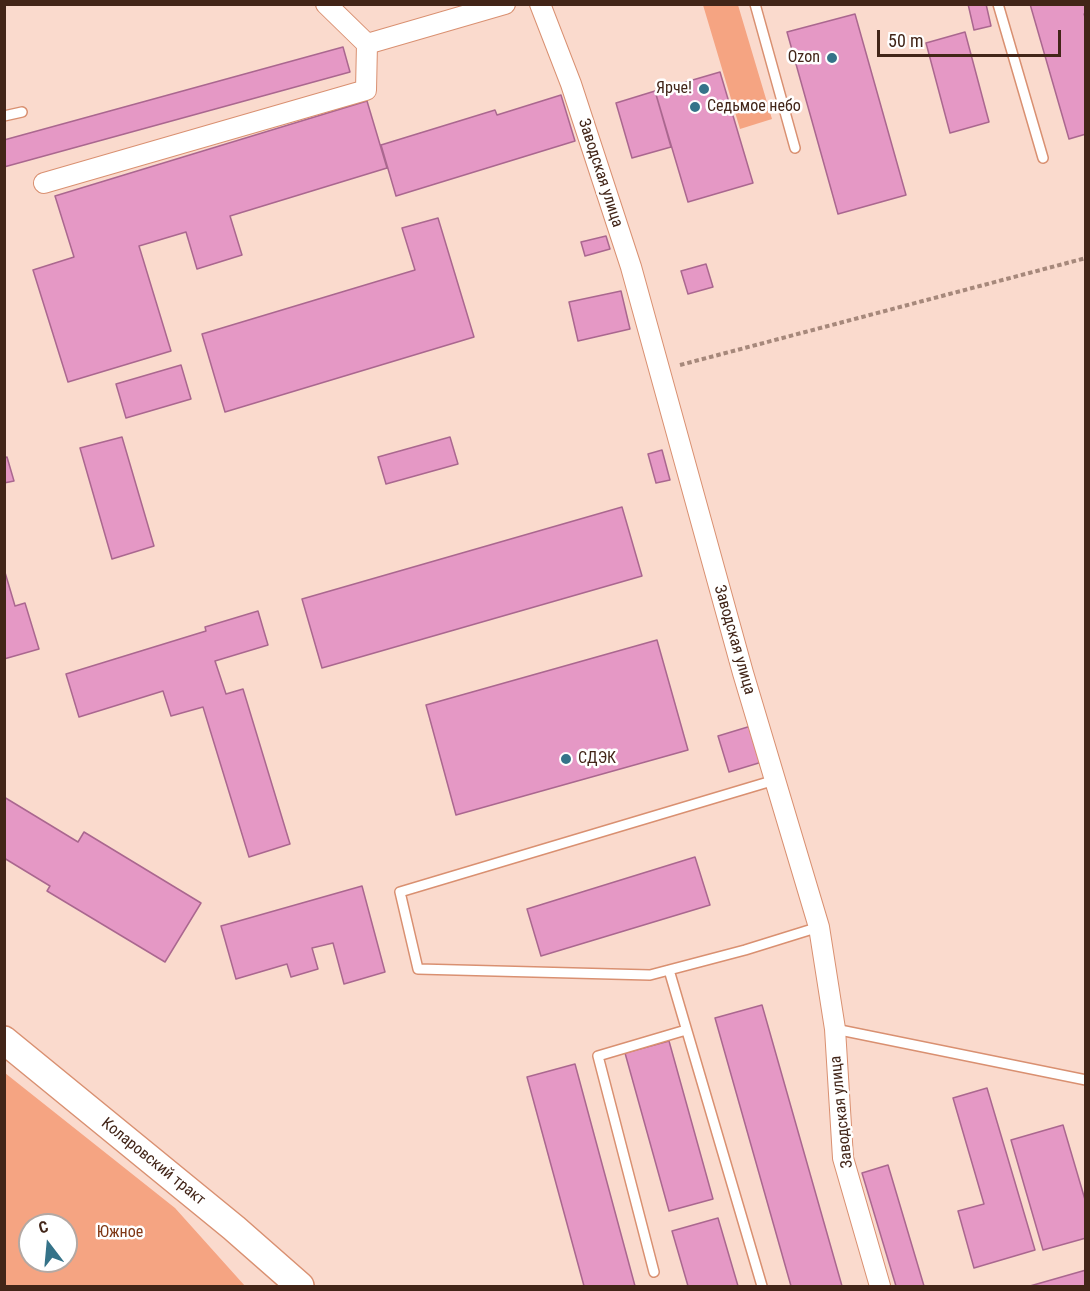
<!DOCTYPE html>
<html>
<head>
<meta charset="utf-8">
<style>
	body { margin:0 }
	#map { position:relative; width:1090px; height:1291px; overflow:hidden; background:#fadacd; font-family:"Roboto Condensed",sans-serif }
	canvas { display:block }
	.frame { position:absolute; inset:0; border:6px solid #422518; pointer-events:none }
	.north { position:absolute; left:18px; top:1213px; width:60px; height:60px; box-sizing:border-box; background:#fff; border:2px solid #b3a8a3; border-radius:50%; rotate:344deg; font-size:16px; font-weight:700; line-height:24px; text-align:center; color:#422518 }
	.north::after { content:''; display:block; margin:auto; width:21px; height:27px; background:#357389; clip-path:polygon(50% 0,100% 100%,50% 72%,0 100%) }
	.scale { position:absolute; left:877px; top:30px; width:184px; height:27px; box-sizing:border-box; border:3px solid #422518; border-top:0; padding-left:8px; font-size:18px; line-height:21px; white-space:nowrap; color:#422518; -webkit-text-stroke:4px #fff; paint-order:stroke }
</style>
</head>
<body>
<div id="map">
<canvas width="1090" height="1291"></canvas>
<div class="frame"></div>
<div class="north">С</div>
<div class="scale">50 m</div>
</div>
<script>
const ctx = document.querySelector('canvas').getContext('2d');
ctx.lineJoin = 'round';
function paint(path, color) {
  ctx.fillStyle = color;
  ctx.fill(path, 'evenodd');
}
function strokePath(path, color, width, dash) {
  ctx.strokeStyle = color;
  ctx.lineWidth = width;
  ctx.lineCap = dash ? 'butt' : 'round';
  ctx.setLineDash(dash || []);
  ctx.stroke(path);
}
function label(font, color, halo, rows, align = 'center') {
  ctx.font = font + ' "Roboto Condensed",sans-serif';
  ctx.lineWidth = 5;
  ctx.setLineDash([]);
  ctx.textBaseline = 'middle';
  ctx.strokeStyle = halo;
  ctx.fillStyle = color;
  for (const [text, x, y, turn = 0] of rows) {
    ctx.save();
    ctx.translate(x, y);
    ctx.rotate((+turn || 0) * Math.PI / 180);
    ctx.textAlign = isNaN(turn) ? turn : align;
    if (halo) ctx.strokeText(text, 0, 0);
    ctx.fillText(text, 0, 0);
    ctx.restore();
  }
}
paint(new Path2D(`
	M703,5H738L772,119L740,129Z
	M5,1073L175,1208L245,1286H5ZM30,1225H66V1261H30Z`), '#f5a482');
const building = new Path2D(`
	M968,4H986L991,26L974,30Z
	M1030,4H1086V14H1084L1086,20V134L1069,139Z
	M855,14L906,195L838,214L787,32Z
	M965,32L989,122L950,133L926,43Z
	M343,47L350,72L4,167V140Z
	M720,72L753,183L688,202L655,91Z
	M655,91L671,147L632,158L616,103Z
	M561,95L575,141L396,196L381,145L495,110L497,115Z
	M367,101L387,168L230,216L242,255L197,269L186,232L139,246L171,351L68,382L33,270L74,257L55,196Z
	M438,218L474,337L225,412L202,334L415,270L402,228Z
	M606,236L610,249L585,256L581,242Z
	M706,264L713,287L688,294L681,271Z
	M621,291L630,329L578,341L569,302Z
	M181,365L191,399L126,418L116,384Z
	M122,437L154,546L112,559L80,448Z
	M450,437L458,464L386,484L378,457Z
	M662,450L670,480L656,483L648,454Z
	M7,457L14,481L4,483V458Z
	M622,507L642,576L322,668L302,599Z
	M4,569L15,606L25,603L39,649L4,659Z
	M258,611L268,645L215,661L226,694L243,689L290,844L249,857L203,707L171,716L163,691L79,717L66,674L206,631L205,627Z
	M657,640L688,750L456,815L426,705Z
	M751,726L762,762L729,772L718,736Z
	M4,797L78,842L84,832L201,903L165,962L47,891L50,886L4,858Z
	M695,857L710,905L541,956L527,909Z
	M362,886L385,972L344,984L333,943L312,948L318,969L291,977L287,964L236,979L221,926Z
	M762,1005L842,1286H791L715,1018Z
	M669,1041L713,1199L669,1211L625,1053Z
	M575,1064L635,1286H584L527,1077Z
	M987,1088L1035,1250L974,1268L958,1211L984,1204L953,1098Z
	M1063,1125L1086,1203V1238L1043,1250L1011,1140Z
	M888,1165L924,1286H896L862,1173Z
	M718,1218L738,1286H688L672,1231Z
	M1086,1270V1286H1030Z`);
paint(building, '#e598c5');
strokePath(building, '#aa678f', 1.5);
const service = new Path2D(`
	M755,4L795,148
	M998,4L1043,158
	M4,116L22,112
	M775,780L400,892L418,969L650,975L745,950L819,927
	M669,970L762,1286
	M835,1029L1086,1080
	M654,1272L598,1056L686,1030`);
const minor = new Path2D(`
	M326,4L367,44L505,4
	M540,4L571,84L631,267L743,673L819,927L835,1029L843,1158L880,1286
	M44,183L366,90L367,44`);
const secondary = new Path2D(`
	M4,1040L234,1228L300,1286`);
strokePath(service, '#d99071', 12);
strokePath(minor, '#d99071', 22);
strokePath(secondary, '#d99071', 30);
strokePath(new Path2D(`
	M680,365L1086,258`), '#a6887b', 4, [4.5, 3]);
strokePath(service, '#fff', 9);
strokePath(minor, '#fff', 20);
strokePath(secondary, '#fff', 27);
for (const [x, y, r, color] of [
	[832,58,6,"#357389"],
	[704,89,6,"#357389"],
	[695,107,6,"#357389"],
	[566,759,6,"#357389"]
]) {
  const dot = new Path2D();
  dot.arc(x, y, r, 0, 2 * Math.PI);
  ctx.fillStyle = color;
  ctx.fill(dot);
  strokePath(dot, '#fff', 2);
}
label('16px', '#422518', '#fff', [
	["Ozon",820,58],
	["Ярче!",692,89],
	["Седьмое небо",707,107,"left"],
	["СДЭК",578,759,"left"]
], 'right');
label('16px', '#422518', '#fff', [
	["Заводская улица",600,173,72],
	["Заводская улица",734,640,74],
	["Заводская улица",842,1112,-96],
	["Коларовский тракт",153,1162,39]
]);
label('16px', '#803815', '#fff', [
	["Южное",120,1233]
]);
</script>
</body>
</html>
